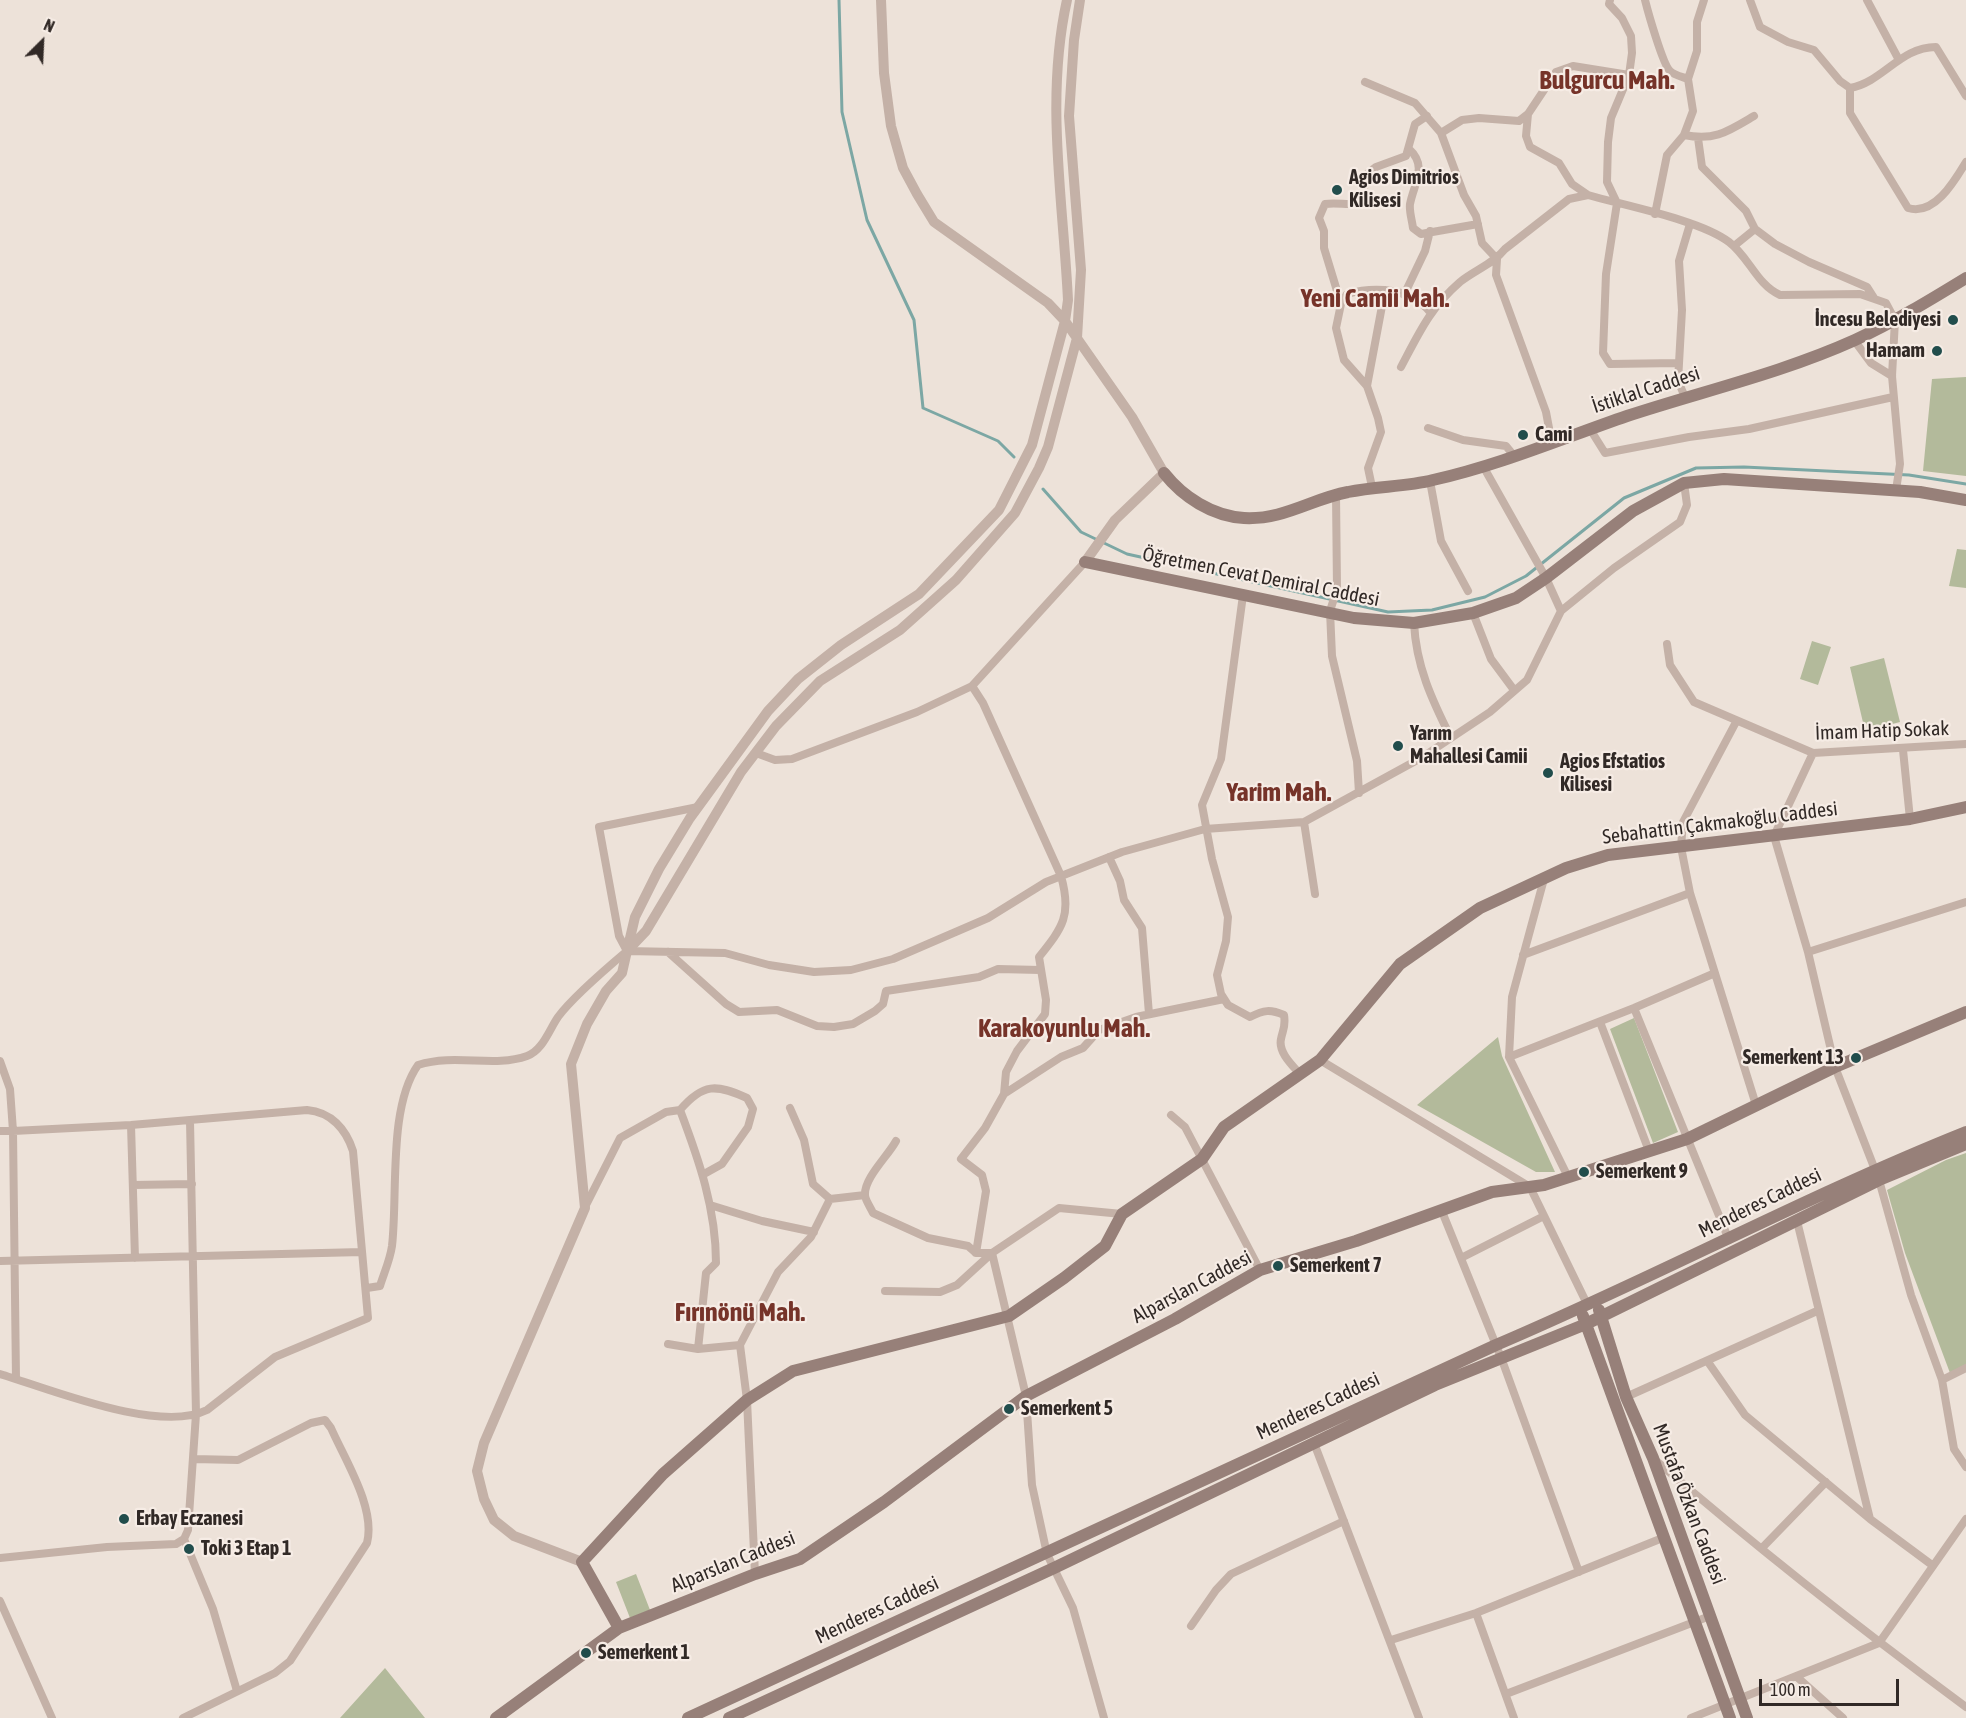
<!DOCTYPE html>
<html>
<head>
<meta charset="utf-8">
<style>
	body { margin:0 }
	#map { position:relative; width:1966px; height:1718px; overflow:hidden; background:#ede2d9; font-family:"Asap Condensed",sans-serif }
	canvas { display:block }
	.north { position:absolute; left:12px; top:12px; width:60px; height:60px; -webkit-text-stroke:4px #f6ece5; paint-order:stroke; rotate:24deg; font-size:16px; font-weight:700; line-height:24px; text-align:center; color:#312926 }
	.north::after { content:''; display:block; margin:auto; width:21px; height:27px; background:#312926; clip-path:polygon(50% 0,100% 100%,50% 72%,0 100%) }
	.scale { position:absolute; left:1759px; top:1679px; width:140px; height:27px; box-sizing:border-box; border:3px solid #312926; border-top:0; padding-left:8px; font-size:18px; line-height:21px; white-space:nowrap; color:#312926; -webkit-text-stroke:4px #f6ece5; paint-order:stroke }
</style>
</head>
<body>
<div id="map">
<canvas width="1966" height="1718"></canvas>
<div class="north">N</div>
<div class="scale">100 m</div>
</div>
<script>
const ctx = document.querySelector('canvas').getContext('2d');
ctx.lineJoin = 'round';
function paint(path, color) {
  ctx.fillStyle = color;
  ctx.fill(path, 'evenodd');
}
function strokePath(path, color, width, dash) {
  ctx.strokeStyle = color;
  ctx.lineWidth = width;
  ctx.lineCap = dash ? 'butt' : 'round';
  ctx.setLineDash(dash || []);
  ctx.stroke(path);
}
function label(font, color, halo, rows, align = 'center') {
  ctx.font = font + ' "Asap Condensed",sans-serif';
  ctx.lineWidth = 4.5;
  ctx.setLineDash([]);
  ctx.textBaseline = 'middle';
  ctx.strokeStyle = halo;
  ctx.fillStyle = color;
  for (const [text, x, y, turn = 0] of rows) {
    ctx.save();
    ctx.translate(x, y);
    ctx.rotate((+turn || 0) * Math.PI / 180);
    ctx.textAlign = isNaN(turn) ? turn : align;
    if (halo) ctx.strokeText(text, 0, 0);
    ctx.fillText(text, 0, 0);
    ctx.restore();
  }
}
paint(new Path2D(`
	M1966,377V476L1923,471L1932,379Z
	M1957,549L1966,550V588L1949,586Z
	M1812,641L1831,647L1818,685L1800,679Z
	M1884,658L1900,722L1865,731L1850,667Z
	M1634,1018L1678,1132L1653,1143L1610,1029Z
	M1498,1037L1502,1056L1555,1172H1536L1417,1105Z
	M1966,1153V1366L1950,1373L1905,1253L1887,1190L1946,1160Z
	M636,1574L650,1610L630,1618L616,1582Z
	M385,1668L425,1718H340Z`), '#b3ba9b');
strokePath(new Path2D(`
	M839,0L842,112L867,220L914,320L923,408L998,441L1014,457
	M1043,489L1081,532L1127,554L1388,612L1432,610L1485,597L1526,576L1624,498L1696,468L1744,467L1909,475L1966,484`), '#7ca7a4', 3);
strokePath(new Path2D(`
	M1610,0L1609,4L1622,18L1631,36L1632,53L1629,75L1611,118L1608,142L1607,182L1617,203L1606,274L1603,353L1610,364L1678,363
	M1645,0C1648,12 1663,65 1670,71C1674,75 1683,77 1688,79
	M1750,0L1760,27L1788,42L1814,50L1840,81L1850,88C1883,82 1900,47 1936,47L1966,96
	M1867,0L1899,60
	M1365,82L1415,103L1441,133L1464,195L1476,216L1482,243L1497,259L1496,275L1546,412L1552,444
	M1850,88V113L1908,208C1934,216 1954,182 1966,162
	M1528,114L1526,136L1530,147L1559,163L1572,184L1588,195
	M1441,133L1462,120L1479,118L1519,121L1528,114L1556,72L1573,66L1629,75
	M1684,135C1715,141 1727,132 1754,116
	M1698,138L1702,167L1746,211L1755,229L1775,244L1809,262L1867,287L1874,298
	M1409,149C1428,166 1414,183 1410,204C1409,211 1412,220 1413,228L1421,234L1478,224
	M1655,214L1667,155L1684,135L1693,111L1688,79L1697,51V22L1704,0
	M1734,246L1755,229
	M1404,295L1425,251L1430,231
	M1341,304L1324,248V231L1319,218L1325,204C1338,202 1349,206 1361,203L1367,174L1376,167L1406,156L1415,124L1427,116
	M1854,340L1871,363L1892,376
	M1401,367C1419,333 1430,308 1460,282C1475,270 1493,264 1505,249L1569,199L1588,195C1626,206 1700,220 1729,242C1749,257 1757,285 1780,295L1860,294L1886,303L1895,320L1892,376L1900,464L1896,490
	M1367,386L1385,290
	M1685,397L1678,381L1682,310L1679,261L1690,224
	M1428,428L1463,440L1506,446L1515,457
	M1590,429L1605,453L1689,437L1749,429L1893,397
	M1483,466L1546,578L1561,611
	M1430,481L1441,541L1468,591
	M1372,487L1368,468L1381,432L1378,418L1367,386L1344,360L1336,328L1341,304L1347,294C1375,286 1411,288 1430,312
	M1336,494L1337,589L1330,611L1332,656L1357,761L1359,793
	M1243,595L1221,759L1202,805L1212,859L1228,917L1226,941L1217,975L1221,994L1228,1005L1250,1017C1264,1010 1270,1009 1284,1015C1286,1026 1283,1029 1281,1039C1278,1052 1292,1065 1300,1074
	M1473,613L1491,659L1514,690
	M1414,623C1416,666 1432,700 1451,738
	M1667,644L1670,665L1694,702L1813,753L1966,744
	M1736,722L1683,822L1681,847L1690,893L1756,1105
	M1903,750L1910,819
	M756,753L775,760L792,759L917,712L972,686
	M1813,753L1774,836L1808,952L1835,1067L1879,1180L1911,1295L1942,1380L1954,1449L1966,1467
	M1304,822L1315,894
	M1109,857L1120,881L1124,900L1142,928L1149,1014
	M1544,879L1512,997L1509,1057L1568,1177
	M627,951L619,936L599,827L698,807
	M668,952L726,1004L739,1012L777,1010L817,1026L834,1027L853,1024L875,1011L883,1004L886,991L979,977L998,969L1040,970
	M1808,952L1966,902
	M1523,955L1690,893
	M1634,1008L1729,1240
	M1600,1022L1649,1151
	M1509,1057L1634,1008L1715,973
	M1320,1060L1530,1187L1588,1306
	M0,1061L10,1089L13,1131L131,1125L307,1110C331,1112 346,1129 353,1151L368,1318L275,1357L207,1410C159,1434 50,1389 0,1374
	M1004,1094L1006,1072L1017,1051L1045,1014L1046,1000L1039,957C1063,927 1072,915 1061,876L983,703L972,686L1085,562
	M790,1108L804,1140L813,1184L830,1199
	M680,1110C703,1083 716,1084 747,1098L753,1109L748,1127L722,1164L704,1174
	M1171,1115L1185,1127L1260,1270
	M131,1125L135,1258
	M0,1131H13L16,1379
	M896,1141C888,1156 864,1178 865,1195C865,1200 871,1208 873,1213L928,1238L968,1246L976,1253H992L1026,1396L1032,1485L1047,1554L1073,1608L1104,1718
	M133,1185L192,1184
	M710,1205L762,1221L814,1232
	M585,1207L620,1138L666,1112L680,1110C699,1160 716,1209 716,1263L706,1273L698,1349
	M1441,1209L1502,1360L1579,1572
	M1797,1221L1870,1519L1932,1565
	M976,1253L986,1191L982,1175L961,1159L985,1128L1004,1094L1061,1057L1083,1048L1099,1030L1136,1017L1224,999
	M1461,1258L1544,1216
	M0,1261L362,1252
	M367,1288L380,1286C384,1273 390,1260 392,1246C398,1194 388,1107 418,1065C456,1053 493,1068 527,1056C543,1050 549,1030 558,1017C572,998 608,967 627,951L725,953L769,965L814,972L851,970L893,959L988,918L1046,882L1122,852L1205,829L1304,822L1421,758L1490,712L1527,680L1561,611L1614,568L1680,522L1687,505L1684,483
	M885,1291L940,1292L957,1285L992,1253L1059,1208L1122,1214
	M668,1344L698,1349L740,1345
	M1708,1362L1745,1415L1870,1519
	M1942,1380L1966,1368
	M1626,1397L1817,1311
	M1314,1443L1419,1718
	M1654,1459C1755,1546 1859,1628 1966,1707
	M184,1539L213,1609L237,1691
	M1762,1548L1826,1482
	M0,1558L107,1547L176,1544L184,1539L188,1530L196,1414L190,1121
	M755,1574L747,1400L740,1345L778,1272L811,1237L830,1199L865,1195
	M0,1601L52,1718
	M1476,1613L1514,1718
	M1191,1626L1216,1590L1231,1574L1344,1521
	M1391,1640L1476,1613L1665,1537
	M1797,1677L1843,1718
	M1506,1694L1710,1616
	M183,1718L275,1673L290,1661L367,1543C376,1508 345,1460 331,1428L325,1420L311,1423L238,1460L194,1459
	M1691,1718L1879,1643L1966,1519`), '#c4b1a7', 8);
strokePath(new Path2D(`
	M881,0L884,73L891,126L903,168L917,194L934,222L1048,303L1065,321L1132,417L1164,473L1115,520L1085,562
	M1067,0C1045,99 1063,199 1068,300L1065,321L1032,445L999,510L919,594L841,645L798,679L768,711L690,818L659,869L635,917L627,951L646,931L741,772L776,726L820,681L900,630L956,580L1015,513L1039,468L1048,447L1077,338L1081,270L1069,116L1074,40L1080,0
	M582,1562L514,1536L494,1520L484,1499L477,1471L484,1443L585,1208L571,1064L587,1024L606,991L622,973L627,951`), '#c4b1a7', 10);
strokePath(new Path2D(`
	M1164,473C1183,497 1212,516 1244,518C1284,520 1311,499 1348,492C1376,486 1406,487 1433,480C1500,465 1563,438 1627,416C1703,391 1782,373 1855,340C1894,322 1930,300 1966,278
	M1085,562L1354,618L1414,623L1473,613L1516,598L1546,578L1633,511L1684,483L1724,479L1920,492L1966,500
	M1599,1310L1626,1397L1653,1458L1747,1718
	M1583,1316L1730,1718
	M619,1628L582,1562L663,1474L747,1400L793,1371L1009,1316L1064,1278L1105,1246L1122,1214L1202,1159L1224,1127L1320,1060L1400,964L1480,908L1566,868L1608,855L1910,819L1966,807
	M496,1718L619,1628L755,1574L800,1559L884,1502L1026,1396L1175,1319L1260,1270L1356,1241L1492,1192L1544,1185L1687,1139L1835,1067L1966,1012
	M688,1718L1496,1345C1654,1278 1806,1196 1966,1132
	M729,1718L1054,1568L1435,1385L1586,1324L1879,1180L1966,1144`), '#978079', 12);
for (const [x, y, r, color] of [
	[1337,190,6,"#214d4c"],
	[1953,320,6,"#214d4c"],
	[1937,351,6,"#214d4c"],
	[1523,435,6,"#214d4c"],
	[1398,746,6,"#214d4c"],
	[1548,773,6,"#214d4c"],
	[1856,1058,6,"#214d4c"],
	[1584,1172,6,"#214d4c"],
	[1278,1266,6,"#214d4c"],
	[1009,1409,6,"#214d4c"],
	[124,1519,6,"#214d4c"],
	[189,1549,6,"#214d4c"],
	[586,1653,6,"#214d4c"]
]) {
  const dot = new Path2D();
  dot.arc(x, y, r, 0, 2 * Math.PI);
  ctx.fillStyle = color;
  ctx.fill(dot);
  strokePath(dot, '#f6ece5', 2);
}
label('bold 20px', '#312926', '#f6ece5', [
	["Agios Dimitrios",1349,178],
	["Kilisesi",1349,201],
	["İncesu Belediyesi",1941,320,"right"],
	["Hamam",1925,351,"right"],
	["Cami",1535,435],
	["Yarım",1410,734],
	["Mahallesi Camii",1410,757],
	["Agios Efstatios",1560,762],
	["Kilisesi",1560,785],
	["Semerkent 13",1844,1058,"right"],
	["Semerkent 9",1596,1172],
	["Semerkent 7",1290,1266],
	["Semerkent 5",1021,1409],
	["Erbay Eczanesi",136,1519],
	["Toki 3 Etap 1",201,1549],
	["Semerkent 1",598,1653]
], 'left');
label('20px', '#312926', '#f6ece5', [
	["İstiklal Caddesi",1646,390,-18],
	["Öğretmen Cevat Demiral Caddesi",1261,577,11],
	["İmam Hatip Sokak",1882,731,-2],
	["Sebahattin Çakmakoğlu Caddesi",1720,823,-7],
	["Menderes Caddesi",1760,1203,-26],
	["Alparslan Caddesi",1192,1287,-28],
	["Menderes Caddesi",1318,1406,-25],
	["Mustafa Özkan Caddesi",1689,1504,69],
	["Alparslan Caddesi",733,1562,-22],
	["Menderes Caddesi",877,1610,-25]
]);
label('bold 26px', '#763329', '#f6ece5', [
	["Bulgurcu Mah.",1607,81],
	["Yeni Camii Mah.",1375,299],
	["Yarim Mah.",1279,793],
	["Karakoyunlu Mah.",1064,1029],
	["Fırınönü Mah.",740,1313]
]);
</script>
</body>
</html>
